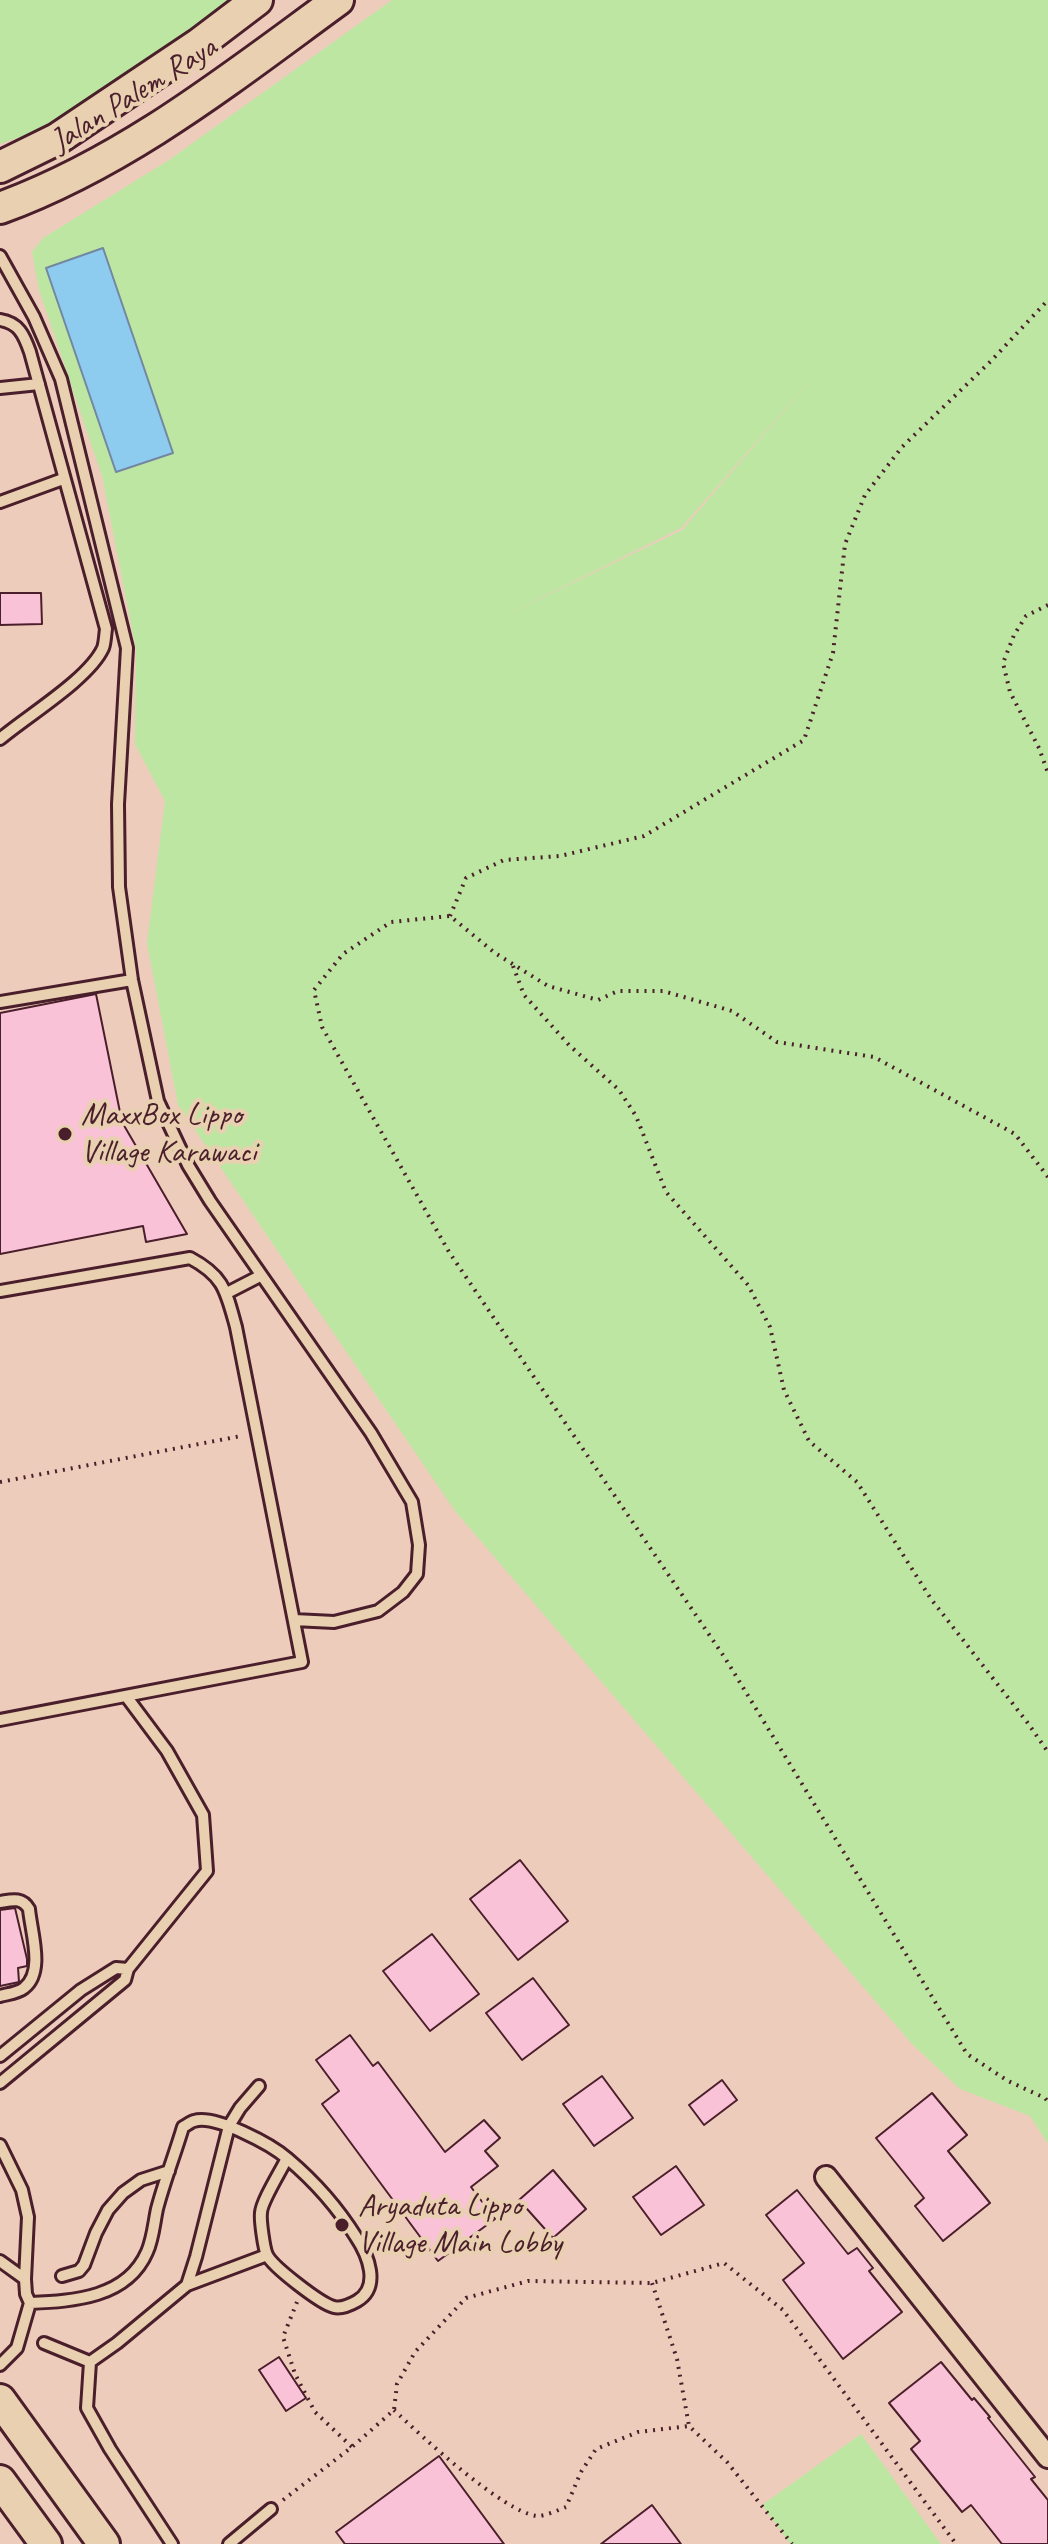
<!DOCTYPE html>
<html>
<head>
<meta charset="utf-8">
<style>
	body { margin:0 }
	canvas { display:block; background:#eeccbc }
</style>
</head>
<body>
<canvas width="1048" height="2544"></canvas>
<script>
const ctx = document.querySelector('canvas').getContext('2d');
ctx.lineJoin = 'round';
function paint(path, color) {
  ctx.fillStyle = color;
  ctx.fill(path, 'evenodd');
}
function strokePath(path, color, width, dash) {
  ctx.strokeStyle = color;
  ctx.lineWidth = width;
  ctx.lineCap = dash ? 'butt' : 'round';
  ctx.setLineDash(dash || []);
  ctx.stroke(path);
}
function label(font, color, halo, rows, align = 'center') {
  ctx.font = font + ' Caveat,sans-serif';
  ctx.lineWidth = 8;
  ctx.setLineDash([]);
  ctx.textBaseline = 'middle';
  ctx.strokeStyle = halo;
  ctx.fillStyle = color;
  for (const [text, x, y, turn = 0] of rows) {
    ctx.save();
    ctx.translate(x, y);
    ctx.rotate((+turn || 0) * Math.PI / 180);
    ctx.textAlign = isNaN(turn) ? turn : align;
    if (halo) ctx.strokeText(text, 0, 0);
    ctx.fillText(text, 0, 0);
    ctx.restore();
  }
}
paint(new Path2D(`
	M0,0H241L50,127L0,144Z
	M392,0H1048V2144L1030,2116L960,2089L912,2044L455,1511L178,1105L147,943L165,801L135,744L136,649L102,476L39,290L32,252L43,238L169,160ZM819,370L682,530L496,620L681,528Z
	M861,2434L941,2544H790L762,2505Z`), '#bde6a2');
const water = new Path2D(`
	M103,248L173,453L116,472L46,268Z`);
paint(water, '#8eccef');
strokePath(water, '#7387a1', 2);
const building = new Path2D(`
	M0,593H41L42,624L0,625Z
	M96,994L122,1122L187,1234L146,1242L143,1226L0,1254V1013Z
	M520,1860L568,1921L518,1960L470,1899Z
	M15,1908L27,1959V1966L18,1968L19,1982L0,1986V1910Z
	M432,1934L479,1994L430,2031L383,1971Z
	M533,1978L569,2025L522,2060L486,2013Z
	M350,2035L373,2066L378,2062L445,2152L484,2120L500,2138L485,2151L498,2166L471,2187L495,2219L438,2261L322,2104L339,2091L316,2060Z
	M602,2076L633,2118L594,2146L563,2104Z
	M722,2080L737,2100L704,2125L689,2105Z
	M932,2093L967,2135L948,2151L990,2203L943,2241L915,2206L924,2198L876,2138Z
	M676,2166L704,2205L661,2235L633,2197Z
	M553,2170L586,2209L553,2238L519,2200Z
	M797,2190L848,2254L857,2248L873,2268L869,2271L902,2312L843,2359L783,2280L804,2263L766,2215Z
	M279,2357L306,2398L286,2411L259,2370Z
	M941,2362L972,2400L974,2398L990,2417L988,2418L1035,2477L1031,2479L1048,2500V2544H1002L971,2505L962,2512L911,2449L920,2441L889,2403Z
	M439,2456L504,2544H345L336,2532Z
	M652,2505L681,2544H601Z`);
paint(building, '#fac2d7');
strokePath(building, '#4a1f2b', 2);
const lane = new Path2D(`
	M0,256L34,317L61,379L127,648L118,804L119,887L132,980L158,1101L188,1165L210,1201L371,1433L412,1502L419,1545L417,1574L403,1592L378,1611L334,1622L294,1620
	M0,320C19,323 24,335 30,352L106,629C105,635 105,643 103,648C89,679 27,716 0,739
	M0,388L39,384
	M0,502L63,479
	M0,1002L132,980
	M0,1291L190,1258C224,1276 226,1291 236,1327L302,1662L0,1720
	M227,1293L260,1276
	M0,1902C12,1900 22,1897 29,1909C31,1932 45,1972 24,1988C18,1993 7,1994 0,1996
	M0,2056L81,1990L116,1968L128,1969
	M0,2083L125,1980L128,1969L207,1871L203,1815L167,1751L126,1696
	M0,2145L22,2190L28,2217L25,2279
	M0,2261L25,2279L26,2294L30,2303L17,2348L0,2365
	M62,2276L79,2271L84,2265L96,2233L108,2210L123,2193L141,2180L169,2171
	M187,2285L267,2255
	M30,2303C74,2301 127,2298 147,2252C153,2239 154,2223 157,2209C164,2182 175,2154 183,2127C185,2126 192,2121 194,2121C215,2114 272,2145 288,2159C314,2181 338,2208 356,2237C368,2255 381,2287 357,2301C350,2305 342,2309 334,2307C321,2304 273,2267 267,2255C264,2249 260,2220 261,2213C261,2202 282,2169 287,2158
	M44,2343L90,2362L87,2408L110,2449L172,2544
	M90,2362L117,2343L187,2285L196,2257L229,2126L240,2108L259,2086
	M229,2544L271,2509`);
const street = new Path2D(`
	M826,2177L1048,2457`);
const secondary = new Path2D(`
	M0,167L57,139L199,44L257,0
	M0,208C126,162 231,78 338,0
	M0,2400L104,2544
	M0,2481L46,2544`);
strokePath(lane, '#4a1f2b', 16);
strokePath(street, '#4a1f2b', 26);
strokePath(secondary, '#4a1f2b', 36);
strokePath(new Path2D(`
	M1048,605L1026,616L1014,635L1003,663L1010,692L1039,748L1048,773
	M450,916L466,878L504,860L560,856L644,836L804,740L833,653L845,544L865,495L902,447L991,361L1048,300
	M513,966L524,995L569,1045L619,1090L636,1116L666,1192L748,1285L770,1327L784,1390L809,1441L857,1482L931,1599L1027,1722L1048,1752
	M1048,1177L1015,1134L874,1057L777,1042L732,1011L663,991H618L598,1000L548,986L495,953L450,916L391,922L343,954L314,990L322,1027L449,1252L725,1658L967,2054L1008,2081L1045,2098L1048,2102
	M0,1482L241,1436
	M652,2283L677,2359L689,2426
	M297,2302L283,2337L295,2374L315,2412L352,2447
	M394,2410C420,2435 503,2512 537,2516C546,2516 558,2510 566,2507L581,2472L596,2449L638,2432L689,2426L727,2462L792,2544
	M283,2500L352,2447L394,2410L397,2384L415,2352L466,2298L528,2281L652,2283L724,2263L783,2310L956,2544`), '#4a1f2b', 4, [2, 6]);
strokePath(lane, '#e9d0b1', 10);
strokePath(street, '#e9d0b1', 20);
strokePath(secondary, '#e9d0b1', 30);
for (const [x, y, r, color] of [
	[65,1134,8,"#4a1f2b"],
	[342,2225,8,"#4a1f2b"]
]) {
  const dot = new Path2D();
  dot.arc(x, y, r, 0, 2 * Math.PI);
  ctx.fillStyle = color;
  ctx.fill(dot);
  strokePath(dot, '#e9d0b1', 3);
}
label('32px', '#4a1f2b', '#e9d0b1', [
	["Jalan Palem Raya",134,95,-32]
]);
label('32px', '#4a1f2b', '#e9d0b1', [
	["MaxxBox Lippo",81,1116],
	["Village Karawaci",81,1153],
	["Aryaduta Lippo",358,2207],
	["Village Main Lobby",358,2244]
], 'left');
</script>
</body>
</html>
